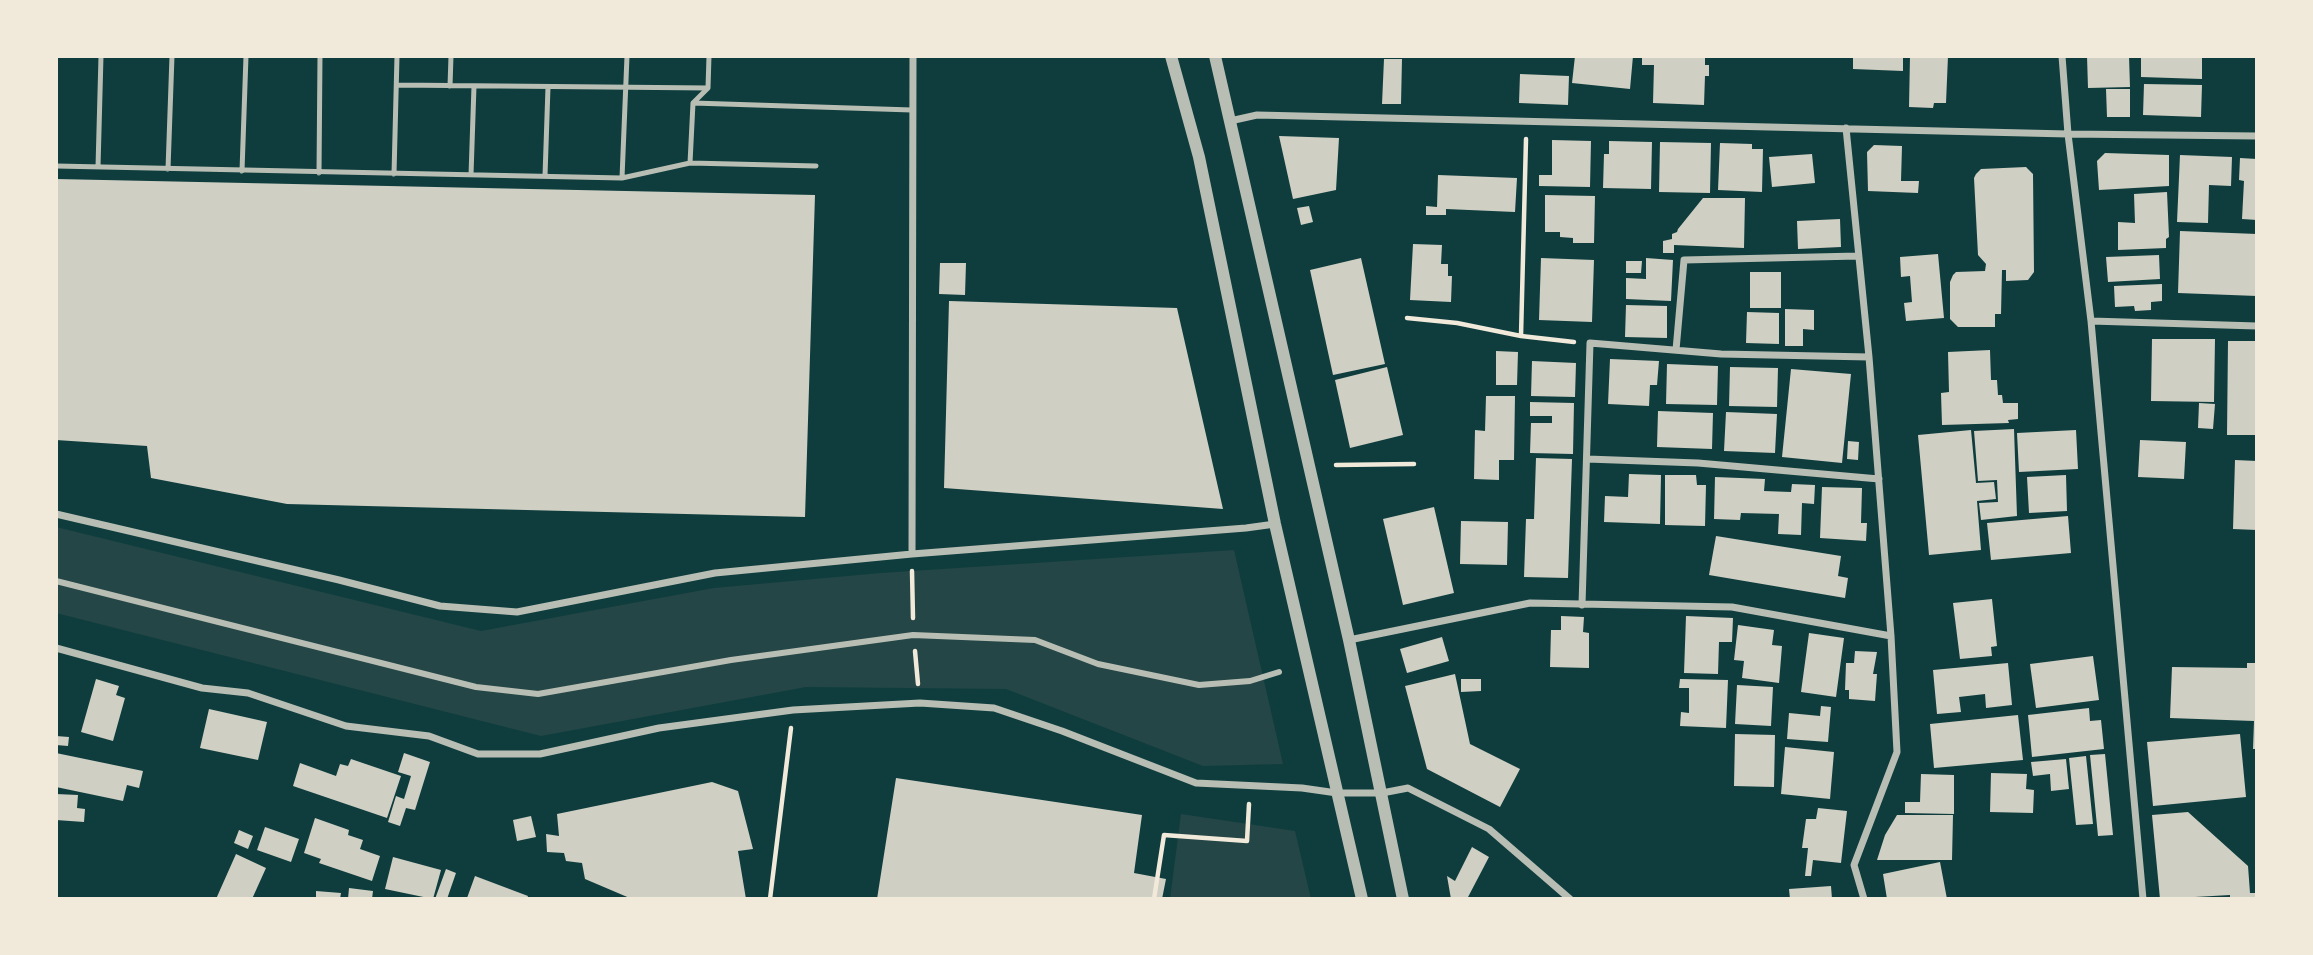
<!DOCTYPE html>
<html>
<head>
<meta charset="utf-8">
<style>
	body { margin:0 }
	#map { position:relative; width:2313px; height:955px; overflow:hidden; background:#0f3d3e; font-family:"Sofia Sans Condensed",sans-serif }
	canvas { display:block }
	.frame { position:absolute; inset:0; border:58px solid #f1e9da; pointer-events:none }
</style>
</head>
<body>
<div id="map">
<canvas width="2313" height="955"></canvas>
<div class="frame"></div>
</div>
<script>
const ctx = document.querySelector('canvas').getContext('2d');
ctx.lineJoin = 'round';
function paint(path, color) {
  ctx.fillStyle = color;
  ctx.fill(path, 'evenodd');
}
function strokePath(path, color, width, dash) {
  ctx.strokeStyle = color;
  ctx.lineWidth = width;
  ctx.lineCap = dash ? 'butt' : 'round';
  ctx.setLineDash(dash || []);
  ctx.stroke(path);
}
paint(new Path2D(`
	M56,527L481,631L714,588L881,573L1234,550L1283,764L1203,766L1006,689L806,687L541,736L56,613Z
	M1181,814L1295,831L1311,899H1170Z`), '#244646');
paint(new Path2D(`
	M1575,56H1633L1630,89L1572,83Z
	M1642,56H1705V65H1709V76H1705L1704,105L1653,103L1654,65H1642Z
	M1853,56H1903V71L1853,69Z
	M1910,56H1948L1946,103H1934L1933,108L1909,107Z
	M2087,56H2129L2130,87L2088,88Z
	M2141,56H2202V79L2141,77Z
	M1384,59H1402L1401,104H1382Z
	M1520,74L1569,76L1568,105L1519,103Z
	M2144,84L2202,85L2201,117L2143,115Z
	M2106,89H2130V117H2107Z
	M1279,136L1339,138L1336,190L1293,199Z
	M1552,140L1591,141L1590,187L1539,186V175H1552Z
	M1609,141L1652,142L1651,189L1603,188L1604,154H1609Z
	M1660,142L1711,143L1710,193L1659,192Z
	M1720,143L1752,144V149H1763L1762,192L1718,190Z
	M1874,145L1902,146L1901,181H1919L1918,193L1868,191L1867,152Z
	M2105,153L2169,155V186L2099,190L2097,161Z
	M1812,154L1815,183L1772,187L1769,157Z
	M2180,155L2232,157L2231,186L2209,185L2208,223L2177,222Z
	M2240,158L2257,159V220L2242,219L2244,181L2239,180Z
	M2026,167L2033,174L2034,272L2028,280L2006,281V270H2002L2001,314H1995V327H1958L1950,319V282L1953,275L1956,272L1985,271L1986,264L1978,255L1974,178L1976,174L1981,169Z
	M1438,175L1517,178L1515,212L1446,209V215H1426V206L1437,207Z
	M56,179L815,195L805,517L287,504L151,478L147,446L56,440Z
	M2167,192L2169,237L2166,239V248L2118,250V222L2135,223L2134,194Z
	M1545,195L1595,196L1594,243H1573V238L1560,237V232H1545Z
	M1703,198H1745L1744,248L1674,245V253H1663V241L1672,239V234L1677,232L1678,229Z
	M1309,206L1313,222L1301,225L1297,208Z
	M1840,219L1841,247L1798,249L1797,221Z
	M2180,231L2257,234V296L2178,293Z
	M1413,244L1442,245L1441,264H1448V276H1452L1451,302L1410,300Z
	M1938,254L1944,318L1906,321L1904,303L1912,302L1910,276L1901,277L1900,257Z
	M2159,255L2160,279L2108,282L2106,257Z
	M1361,258L1385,364L1333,375L1310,270Z
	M1541,258L1594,260L1592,322L1539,320Z
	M1646,258L1673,260L1671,301L1626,299V278L1646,279Z
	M1626,261H1642L1641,273H1626Z
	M940,263H966L965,295L939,294Z
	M1750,272H1781V308H1750Z
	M2162,284V301L2151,302V310L2135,311L2134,306L2115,307L2114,286Z
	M949,301L1177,308L1223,509L944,488Z
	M1626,305L1667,306V338L1625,337Z
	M1785,309L1814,310V330L1803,329V346H1785Z
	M1747,312L1779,313V344L1746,343Z
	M2152,339H2215L2214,402L2151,401Z
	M2228,341H2257V435H2227Z
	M1990,350L1991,380H1997L1998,395H2002L2003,403H2018V419L2008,420L2009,423L1942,425L1941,393L1949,392L1948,352Z
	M1496,351L1518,352L1517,385H1496Z
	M1610,359L1659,361L1657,385H1650L1649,406L1608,404Z
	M1532,361L1576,363L1575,397L1531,396Z
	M1667,364L1718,366L1717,405L1666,404Z
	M1387,367L1403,435L1350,448L1335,380Z
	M1730,367L1778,368L1777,407L1729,406Z
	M1791,369L1851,374L1842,463L1782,457Z
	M1486,396H1515L1514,460H1499V480L1474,479L1475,430L1485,431Z
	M1530,402L1574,403L1573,454L1530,453L1531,423H1552V416H1530Z
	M2199,403L2215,404L2213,429L2198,428Z
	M1658,411L1713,413L1712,449L1657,447Z
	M1726,412L1777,414L1775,453L1724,451Z
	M2014,429L2017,516L1981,520L1979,503L1998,502L1997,480L1978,481L1974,431Z
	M1971,430L1976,483L1994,482L1996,499L1977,501L1981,550L1929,555L1918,435Z
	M2076,430L2078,469L2019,472L2017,433Z
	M2140,440L2186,442L2184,479L2138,477Z
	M1848,441L1859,442L1858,460L1847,459Z
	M1536,458L1572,459L1568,578L1524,577L1526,519H1534Z
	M2235,460L2257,461V530L2233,529Z
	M1629,474L1661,475L1660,524L1604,522L1605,496L1628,497Z
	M1665,475H1696L1697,485H1706L1705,526L1665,525Z
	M2066,475L2067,511L2029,513L2027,477Z
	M1715,477L1765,479L1764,491L1791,492L1792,484L1815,485L1814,504L1802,503L1801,535L1778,534L1779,514L1741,513L1740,520L1714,519Z
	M1822,487L1862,488L1861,523H1867L1866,541L1820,538Z
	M1434,507L1454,593L1403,605L1383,519Z
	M2068,516L2071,553L1991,560L1987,523Z
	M1461,521L1508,522L1507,565L1460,564Z
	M1716,536L1841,556L1838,576L1848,578L1845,598L1709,575Z
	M1992,599L1997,646L1991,647L1992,656L1960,659L1953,603Z
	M1561,616L1584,617L1583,632L1589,633V668L1550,667L1551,630H1561Z
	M1686,616L1733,618L1732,642H1719L1718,674L1684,673Z
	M1738,625L1774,630L1772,645L1782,646L1779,683L1742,678L1744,661L1734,660Z
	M1809,633L1844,638L1836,697L1801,692Z
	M1442,637L1449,661L1407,673L1400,649Z
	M1855,651L1877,652L1873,674H1877L1875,701L1849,699V690H1845L1846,663H1854Z
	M2093,656L2099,700L2036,708L2030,664Z
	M2008,663L2012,705L1986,708L1985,694L1959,697L1961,712L1937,714L1933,670Z
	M2247,663H2257V749H2253L2254,721L2170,718L2172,667L2247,668Z
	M1455,674L1470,744L1520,769L1500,807L1427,769L1405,686Z
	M96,679L119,686L116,695L125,698L113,741L81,732Z
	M1461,679H1481V691L1461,692Z
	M1680,679L1728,680L1726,728L1680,726L1681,712L1689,713V688H1679Z
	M1737,685L1773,687L1771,726L1735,724Z
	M1821,706L1831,707L1828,742L1787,739L1789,713L1820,716Z
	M2089,708L2090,721L2101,720L2104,749L2032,757L2028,715Z
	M209,709L267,722L258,760L200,748Z
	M2018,715L2023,760L1934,768L1930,724Z
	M1735,734L1775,735L1774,787L1734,786Z
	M2240,734L2246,797L2153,806L2147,742Z
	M56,736L69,737L68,746L56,745Z
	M1785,747L1834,752L1830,799L1781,794Z
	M56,753L143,771L139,788L127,785L123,801L56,787Z
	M404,753L430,762L415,810L406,808L400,826L388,822L396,796L404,799L411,776L398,772Z
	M2105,754L2113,835L2098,836L2090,755Z
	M2086,756L2093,824L2076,825L2069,758Z
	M351,759L401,776L387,818L293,786L300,763L336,776L340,764L348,766Z
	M2066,759L2069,789L2051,791L2050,774L2033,776L2031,762Z
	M1991,773L2027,774L2026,789L2034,790L2033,813L1990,812Z
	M1921,774L1954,775V814L1905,813V802H1920Z
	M896,778L1142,815L1134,873L1166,879L1162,899H877Z
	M712,782L738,791L753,849L738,851L746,899H632L585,879L582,863L566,861L564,853L547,852L546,834L559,836L557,814Z
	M56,794L78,795L77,808L85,809L84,822L56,820Z
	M1818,808L1847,811L1841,863L1813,860L1811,876H1805L1808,848H1802L1806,819H1816Z
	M2188,812L2248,866L2250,893H2257V899H2230V895L2160,899L2152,815Z
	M1897,815H1953L1952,860H1877L1885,835Z
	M531,816L536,837L517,841L513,820Z
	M315,818L349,830L348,835L363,840L360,849L380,856L372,881L319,863L321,859L304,853Z
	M265,827L299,839L291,862L257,850Z
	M239,830L253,836L248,849L234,843Z
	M1472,847L1489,857L1467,899H1451L1447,876L1455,881Z
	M236,854L266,868L252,899H216Z
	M393,857L441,870L433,899L385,889Z
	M1940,862L1947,899H1887L1883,874Z
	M446,869L456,873L447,899H435Z
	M475,876L528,896L527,899L467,898Z
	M1831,886L1832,899H1790L1789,889Z
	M349,888L373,891L372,899H348Z
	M316,891L341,893L340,899H316Z`), '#cfcfc3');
strokePath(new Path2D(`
	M1526,139L1521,336L1574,342
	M1407,318L1457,323L1521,336
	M1336,465L1414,464
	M912,571L913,618
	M915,651L918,684
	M770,899L791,728
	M1154,899L1164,835L1247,841L1249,804`), '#f1e9da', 4.5);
strokePath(new Path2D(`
	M397,85L708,88
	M450,86L451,56
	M693,103L708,88L709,56
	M690,163L816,166
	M56,166L622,178L690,163L693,103L912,110
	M98,167L101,56
	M168,169L172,56
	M242,171L246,56
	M319,173L320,56
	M394,174L397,56
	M471,175L474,86
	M545,176L548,87
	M622,178L627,56`), '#b8beb3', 5);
strokePath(new Path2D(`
	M56,581L476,687L538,694L731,660L913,635L1035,640L1098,664L1199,685L1250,681L1279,672`), '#b8beb3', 6);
strokePath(new Path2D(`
	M2062,56L2068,134L2091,321L2143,899
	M1230,121L1257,115L2068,134L2257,136
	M1846,128L1869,357L1891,636L1897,752L1854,865L1864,899
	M2091,321L2257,326
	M1676,350L1684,260L1858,256
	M1587,459L1698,463L1879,479
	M56,514L339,580L440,606L517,612L715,573L912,554L1246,528L1275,524
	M912,554L913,56
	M1582,605L1590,343L1721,354L1869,357
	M1349,640L1530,603L1732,607L1891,636
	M56,648L202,688L248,693L346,726L429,736L478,754H540L659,728L793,710L920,703L994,708L1062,731L1196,783L1302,788L1337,793H1382L1408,788L1489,829L1570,899`), '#b8beb3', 7);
strokePath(new Path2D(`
	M1171,56L1199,157L1275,524L1362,899
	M1215,56L1349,640L1403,899`), '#b8beb3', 12);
</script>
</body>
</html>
